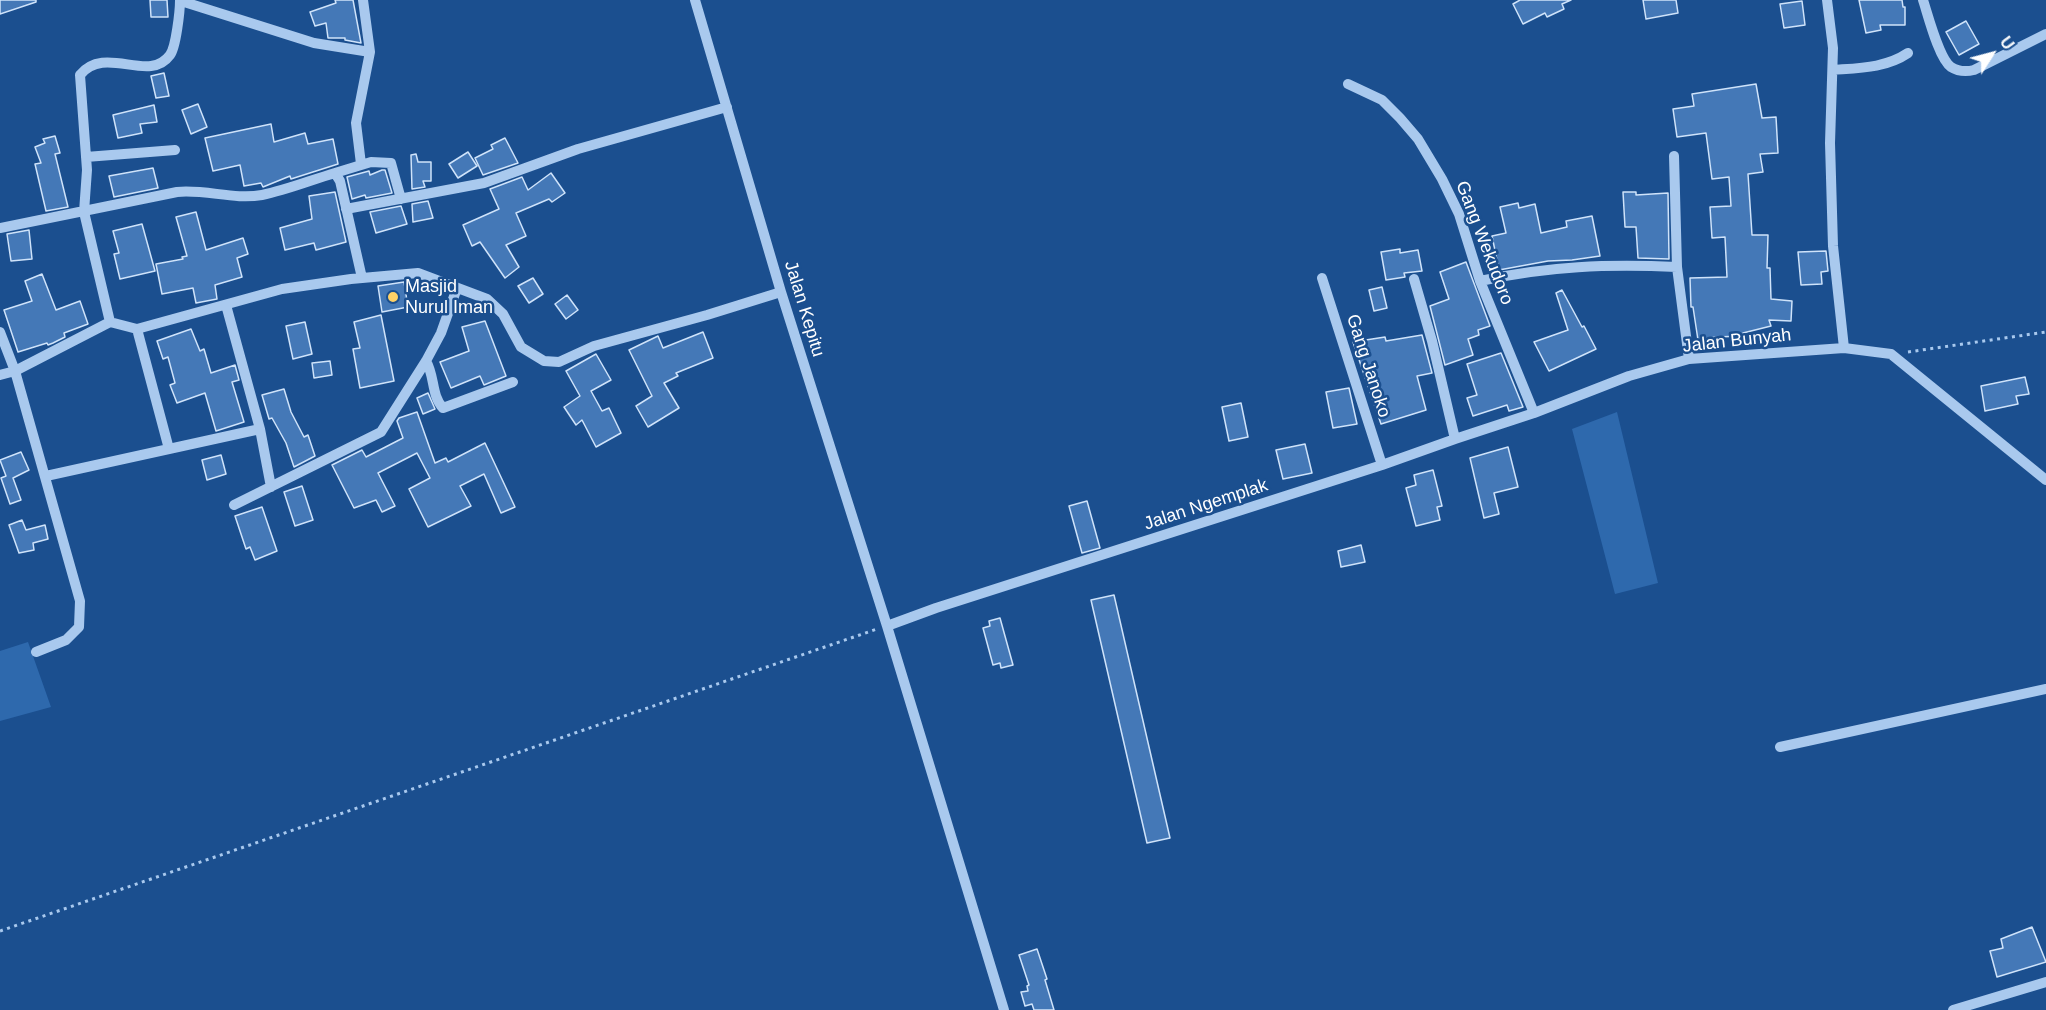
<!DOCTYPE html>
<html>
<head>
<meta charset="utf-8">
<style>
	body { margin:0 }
	#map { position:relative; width:2046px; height:1010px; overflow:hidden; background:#1b4f8f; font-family:Arial,sans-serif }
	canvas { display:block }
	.north { position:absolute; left:1962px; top:24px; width:60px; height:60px; -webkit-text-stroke:4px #1b4f8f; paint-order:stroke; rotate:54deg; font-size:16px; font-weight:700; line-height:24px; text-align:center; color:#fff }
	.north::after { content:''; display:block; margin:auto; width:21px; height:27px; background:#fff; clip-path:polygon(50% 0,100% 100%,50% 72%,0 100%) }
</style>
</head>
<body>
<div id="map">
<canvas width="2046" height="1010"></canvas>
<div class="north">U</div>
</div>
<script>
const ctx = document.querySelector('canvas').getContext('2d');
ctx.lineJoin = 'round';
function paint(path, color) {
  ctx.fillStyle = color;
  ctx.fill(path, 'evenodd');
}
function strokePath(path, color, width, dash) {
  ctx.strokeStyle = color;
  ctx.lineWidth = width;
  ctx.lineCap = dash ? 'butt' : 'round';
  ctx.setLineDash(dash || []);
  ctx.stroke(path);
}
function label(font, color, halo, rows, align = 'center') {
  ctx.font = font + ' Arial,sans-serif';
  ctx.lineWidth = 5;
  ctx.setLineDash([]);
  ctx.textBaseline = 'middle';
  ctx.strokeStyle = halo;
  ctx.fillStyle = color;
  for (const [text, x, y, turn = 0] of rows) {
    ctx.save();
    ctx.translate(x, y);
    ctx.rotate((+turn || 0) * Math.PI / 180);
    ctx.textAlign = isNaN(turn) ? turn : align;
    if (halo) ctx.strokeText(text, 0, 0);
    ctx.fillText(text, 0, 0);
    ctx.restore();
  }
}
paint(new Path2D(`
	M1617,412L1658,583L1615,594L1572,429Z
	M28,642L51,707L0,721V651Z`), '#2e69ad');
const building = new Path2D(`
	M0,0H36V2L0,14Z
	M150,0H167L168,17H151Z
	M335,0H353L361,43L345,40V38H328L326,23L315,26L310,12L336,3Z
	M1520,0H1571L1562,4L1564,9L1547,17L1545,13L1523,24L1513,4Z
	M1643,0H1676L1678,13L1646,19Z
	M1859,0H1902L1903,7H1905V25H1880L1881,30L1866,33Z
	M1802,1L1805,25L1784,28L1780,4Z
	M1966,21L1979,44L1959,55L1946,32Z
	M164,73L169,96L156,98L151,76Z
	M1756,84L1762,118L1776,117L1778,153L1760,154L1763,172L1748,174L1752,235H1768L1767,268H1770L1771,299L1792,301L1791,321L1769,320L1771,326L1743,333V336L1716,337L1698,340L1693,307H1691L1690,278L1727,277L1725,237L1712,238L1710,207L1731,206L1729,177L1712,179L1706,133L1677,137L1673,109L1694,106L1692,94Z
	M198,104L207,127L191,134L182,110Z
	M154,105L157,122L140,124L142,133L118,138L113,115Z
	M271,124L274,142L305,133L308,144L333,139L338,164L291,179L290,176L263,187L261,183L244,186L240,165L213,171L205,138Z
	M55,136L60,153L55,154L68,207L46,211L35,164L41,163L35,147L45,143L43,139Z
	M505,138L518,163L483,175L475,158L493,149L491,145Z
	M468,152L477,166L458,178L449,164Z
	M416,154L418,162H431V181H423L425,187L412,189L411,155Z
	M153,168L158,188L114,197L109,176Z
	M382,170H385L392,193L366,198L365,195L352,199L347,177L369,171L370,175Z
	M551,173L565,193L552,202L549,199L516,213L526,236L506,245L519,267L505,278L480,242L472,246L463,225L499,209L490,189L522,177L528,190Z
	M335,192L346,242L316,250L314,243L285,250L280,228L312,219L309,196Z
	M1623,192H1636V195L1668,193L1669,259L1638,258L1636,227H1625Z
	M428,201L433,218L413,222L412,204Z
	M1518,203L1519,208L1535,204L1541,233L1567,227L1566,221L1592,216L1600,256L1572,260L1548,261L1499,270L1492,236L1506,233L1500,207Z
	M401,206L407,224L376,233L370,212Z
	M196,212L206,250L243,238L248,254L237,258L242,277L215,285L217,299L196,303L193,288L162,294L156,264L183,259L182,257L187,256L176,217Z
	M142,224L155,271L120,279L114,254L119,253L113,231Z
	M29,230L32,259L11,261L7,234Z
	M1400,249V253L1418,250L1422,271L1404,273L1405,277L1386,280L1381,252Z
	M1826,251L1828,271L1821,272L1822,284L1801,285L1798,252Z
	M1466,262L1490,326L1478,330L1479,335L1468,339L1473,355L1445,365L1430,306L1449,299L1440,272Z
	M42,274L56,310L80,301L88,324L64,333L65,337L53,343L48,345L47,343L18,352L4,310L32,301L25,281Z
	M533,278L543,294L529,303L518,286Z
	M404,282L408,307L382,312L378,286Z
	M1382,287L1387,308L1374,311L1369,290Z
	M1562,290L1582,327L1584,326L1596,349L1549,371L1534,342L1568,330L1556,293Z
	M567,295L578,310L566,319L555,304Z
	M381,315L394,381L360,388L353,349L360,348L354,322Z
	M485,321L506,376L484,385L480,376L451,388L440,362L469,351L462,327Z
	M305,322L312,354L293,359L286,326Z
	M191,329L200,351L204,349L211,373L235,365L239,380L232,382L244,422L216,431L205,393L177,403L170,385L175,383L168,357L163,359L157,341Z
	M703,332L713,358L676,373L678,376L664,383L679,408L648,427L636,406L652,396L629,350L658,336L663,348Z
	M1422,335L1432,373L1417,376L1426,410L1381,424L1353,342L1385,337L1386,341Z
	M1501,353L1523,407L1509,411L1507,405L1473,416L1467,398L1477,395L1467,364Z
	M596,354L611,380L591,391L602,411L609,408L621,433L596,447L582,420L576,425L564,407L580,396L566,371Z
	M330,361L332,375L314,378L312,363Z
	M2025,377L2029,394L2016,396L2018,404L1985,411L1981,386Z
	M1349,388L1357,424L1333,428L1326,392Z
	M284,389L291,412L304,437L308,435L315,456L294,467L286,443L272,418L269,419L262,395Z
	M428,393L435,409L423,414L417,398Z
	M1241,403L1248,437L1229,441L1222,407Z
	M417,412L435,463L446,458L448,462L485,443L515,507L501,513L484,474L460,486L471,506L428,527L409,489L430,478L417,453L378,473L395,506L382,512L376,500L354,508L332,465L362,450L366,457L403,438L397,421L399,418Z
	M1305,444L1312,473L1283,479L1276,450Z
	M1508,447L1518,487L1494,493L1499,514L1484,518L1470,458Z
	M21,452L29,470L13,478L21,500L10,504L1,478L6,476L0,460Z
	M221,455L226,474L207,480L202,460Z
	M1433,470L1442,506L1437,507L1440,520L1416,526L1406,488L1416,485L1414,475Z
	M302,486L313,520L295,526L284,492Z
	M1087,501L1100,548L1082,553L1069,506Z
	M262,507L277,551L255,560L250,547L246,549L235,516Z
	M22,520L26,530L45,525L48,539L33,543L34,550L19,553L9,525Z
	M1361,545L1365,562L1341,567L1338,551Z
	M1114,595L1170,838L1147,843L1091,600Z
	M1000,618L1013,665L1001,668L1000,663L993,665L983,628L990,626L989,621Z
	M2032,927L2046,962L1997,977L1990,951L2003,948L2001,939Z
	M1037,949L1047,979L1045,980L1054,1010H1034L1032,1004L1025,1006L1021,992L1028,991L1027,986L1029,985L1019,955Z`);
paint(building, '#4478b7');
strokePath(building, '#cfe3fa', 1.5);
strokePath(new Path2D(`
	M1908,352L2046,332
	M0,931L877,629`), '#a9c9ee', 3, [3, 4.5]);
strokePath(new Path2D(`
	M695,0L781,292L887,626L1004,1010
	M1827,0L1833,48L1830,143L1833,246L1844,348
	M1923,0C1928,15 1939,59 1951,67C1959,72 1966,72 1974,70L2046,34
	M181,1L314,43L370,52
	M1833,70C1859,68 1886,68 1908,53
	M1348,84L1382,100L1400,118L1418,139L1442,179L1459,214L1480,281L1534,413
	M1674,156L1677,267L1689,359
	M86,157L175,150
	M361,164L356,123L370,52L363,0
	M335,173L371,162L391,163L401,199
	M346,209L484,183L578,149L727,107
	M0,228L177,192C205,189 234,200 262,195C287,190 311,180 335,173L340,181L362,278
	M1322,278L1382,465
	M1414,279L1432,341L1455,439
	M1480,281C1548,266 1608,264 1677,267
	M226,305L260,429L271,487
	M110,322L84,212L87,170L80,75C105,44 149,84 170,55C176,47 180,11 180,0
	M137,329L169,449
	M0,332L15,371L80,601L79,627L66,640L36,652
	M426,361C435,376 431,395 443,408L513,382
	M0,375L15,371L110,322L137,329L282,289L351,279L418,273L487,299L503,314L521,347L544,361L559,362L594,346L707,315L781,292
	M46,476L260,429
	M234,505L381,432L426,361L441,333L457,288
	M887,626L936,608L1382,465L1455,439L1534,413L1629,376L1689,359L1844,348L1891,354L2046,480
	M1780,747L2046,689
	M1953,1010L2046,982`), '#a9c9ee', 10);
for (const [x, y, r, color] of [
	[393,297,6,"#ffd166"]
]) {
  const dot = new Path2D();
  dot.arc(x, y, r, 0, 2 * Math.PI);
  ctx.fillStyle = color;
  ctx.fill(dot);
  strokePath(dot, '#1b4f8f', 2);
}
label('18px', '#fff', '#1b4f8f', [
	["Gang Wekudoro",1484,243,69],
	["Jalan Kepitu",804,309,73],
	["Jalan Bunyah",1737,341,-6],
	["Gang Janoko",1368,366,72],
	["Jalan Ngemplak",1206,505,-18]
]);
label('18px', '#fff', '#1b4f8f', [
	["Masjid",405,287],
	["Nurul Iman",405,308]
], 'left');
</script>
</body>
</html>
